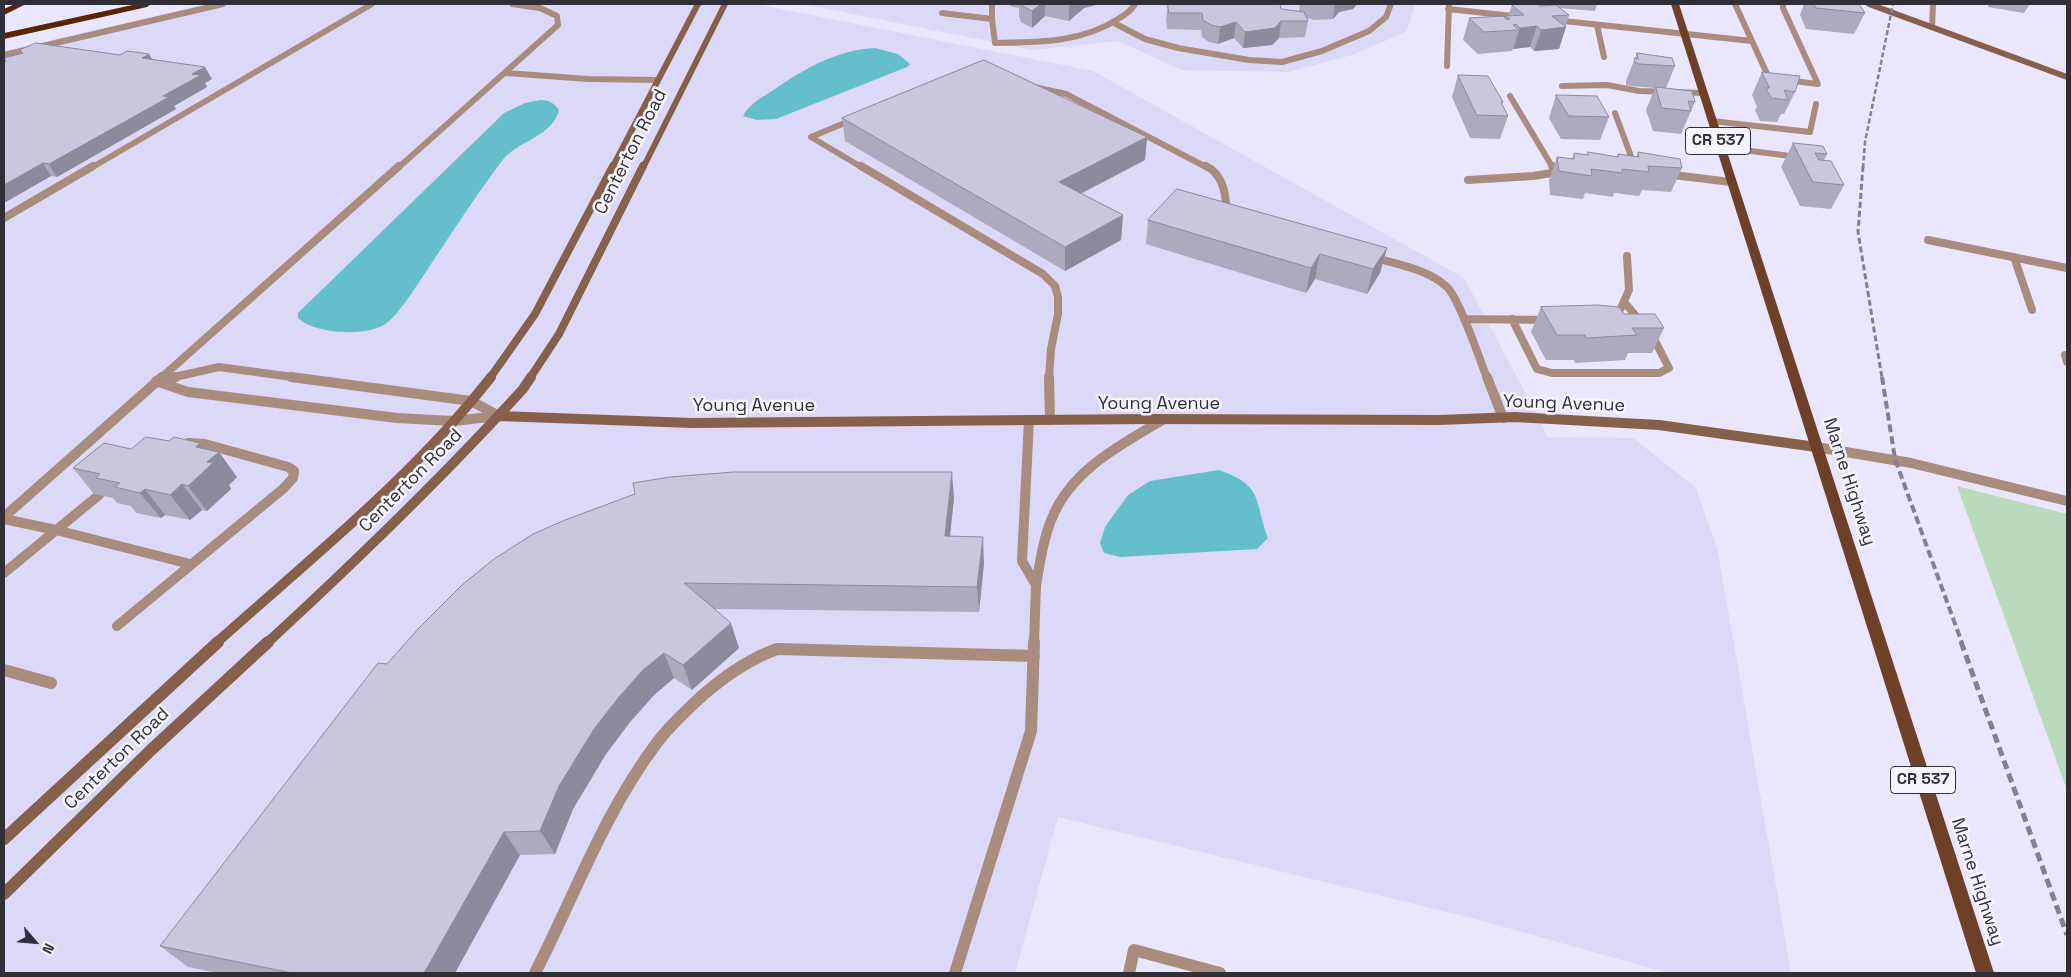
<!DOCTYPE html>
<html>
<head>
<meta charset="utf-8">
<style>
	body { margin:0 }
	#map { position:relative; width:2071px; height:977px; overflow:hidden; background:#e9e6fe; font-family:"Space Grotesk",sans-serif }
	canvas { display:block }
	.frame { position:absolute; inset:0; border:5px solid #302f38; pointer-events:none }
	.north { position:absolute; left:10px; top:917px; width:50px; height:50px; -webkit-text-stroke:4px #f6f5ff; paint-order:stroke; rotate:117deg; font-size:14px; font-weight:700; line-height:20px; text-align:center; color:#302f38 }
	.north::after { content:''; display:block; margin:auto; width:18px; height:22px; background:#302f38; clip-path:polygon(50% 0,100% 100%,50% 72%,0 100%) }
</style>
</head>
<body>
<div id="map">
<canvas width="2071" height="977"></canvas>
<div class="frame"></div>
<div class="north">N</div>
</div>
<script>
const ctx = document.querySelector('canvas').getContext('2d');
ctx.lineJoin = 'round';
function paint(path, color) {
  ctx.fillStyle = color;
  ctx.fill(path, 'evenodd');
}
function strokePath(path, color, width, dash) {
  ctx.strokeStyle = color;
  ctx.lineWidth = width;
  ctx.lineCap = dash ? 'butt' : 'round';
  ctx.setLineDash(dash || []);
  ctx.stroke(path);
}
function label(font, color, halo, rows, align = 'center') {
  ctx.font = font + ' "Space Grotesk",sans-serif';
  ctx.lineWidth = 5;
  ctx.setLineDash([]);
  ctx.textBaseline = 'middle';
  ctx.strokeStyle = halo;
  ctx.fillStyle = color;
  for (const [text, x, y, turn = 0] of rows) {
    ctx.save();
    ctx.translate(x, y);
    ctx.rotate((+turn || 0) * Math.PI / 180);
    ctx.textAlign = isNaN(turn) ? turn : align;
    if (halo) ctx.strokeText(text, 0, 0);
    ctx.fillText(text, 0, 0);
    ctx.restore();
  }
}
paint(new Path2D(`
	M205,4H756L1093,71L1464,278L1539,418L1547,437L1633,438L1696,488L1718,552L1791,973H1668L1476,919L1058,817L1015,973H4V51Z
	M802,4H1415L1406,32L1352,55L1288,72L1181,70L1118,41L1033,50Z`), '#dcd8f7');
paint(new Path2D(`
	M1957,486L2067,514V790Z`), '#b9dbbb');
paint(new Path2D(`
	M875,48L898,54L910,64L907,67L776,119L757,120L743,116C749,104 761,98 772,91C804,69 836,50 875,48Z
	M541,100C549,100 554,103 559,110C553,135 522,140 505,157C477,193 452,233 427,270C417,285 401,311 388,322C370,338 314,334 298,318V313L504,113L525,103Z
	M1219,470C1264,486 1254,500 1268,538L1257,549L1120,557L1104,553L1100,543L1105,527L1128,495L1150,481Z`), '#65becb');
strokePath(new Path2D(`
	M1448,9L1522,17
	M942,13L992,19V4
	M992,19L995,43C1037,42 1081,43 1118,19C1125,15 1131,11 1135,4
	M1554,20L1752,41L1735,4
	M1114,23L1145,39L1178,48L1249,60L1282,62L1322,51L1369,31L1386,17L1391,4
	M1597,25L1604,57
	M1752,41L1769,78L1818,84L1783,8V4
	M4,55L223,4
	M1447,66L1449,4
	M506,73L588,79L658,80
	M1562,86L1607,85L1639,91L1703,93
	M1034,87L1066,94L1208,168
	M1510,96L1553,168
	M1615,113L1635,167
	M1712,121L1810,132L1816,104
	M811,137L854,119
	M811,137L863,168
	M1720,147L1798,157
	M91,168L372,4
	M398,168L558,25L557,16L540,8L512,4`), '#a88c7e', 6);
strokePath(new Path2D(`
	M861,166L1043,274L1055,286L1058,297V314L1051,349L1049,378
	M1206,166C1222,174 1226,192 1226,209L1231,213
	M1552,166L1556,173
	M1665,174L1731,182
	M1468,180L1533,176L1564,171
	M4,218L93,166
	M1928,240L2067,268
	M1372,257C1396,264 1428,269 1447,287C1460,300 1479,358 1487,378
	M2014,257L2032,310
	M1621,308L1629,290L1627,256
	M1464,319L1548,320
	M1512,319L1537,369L1552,373H1659L1669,368L1652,335L1625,303
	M2065,355L2067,362
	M161,378L399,166
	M170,378L219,367L300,378`), '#a88c7e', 8);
strokePath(new Path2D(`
	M291,377L471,401L499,416
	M1049,377L1050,420
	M1487,377L1503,418
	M156,381L176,377
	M156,381L188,392L397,418L453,421L499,416
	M1029,420L1022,561L1036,585L1034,643
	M1816,447L1911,463L2067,501
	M4,517L162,377
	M4,519L56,530L190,564
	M4,573L99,495
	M1036,585C1040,563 1043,539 1052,518C1072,469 1121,445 1164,419
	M117,626L284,488L293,478L294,471L288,467L205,444L188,443`), '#a88c7e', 10);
strokePath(new Path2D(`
	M4,670L51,683
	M535,973C574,897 604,813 656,744C669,726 687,710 703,695C726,675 749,659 777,649L1034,656
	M955,973L1031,731L1034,642
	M1129,973L1134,950L1220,973`), '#a88c7e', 12);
strokePath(new Path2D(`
	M1932,27L1933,4`), '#a88c7e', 6);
strokePath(new Path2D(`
	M1869,4L2067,77
	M612,168L698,4
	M643,168L725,4`), '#87604c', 6);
strokePath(new Path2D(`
	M490,378L535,314L613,166
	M530,378L559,334L643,166`), '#87604c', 8);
strokePath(new Path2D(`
	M499,416L692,423L1149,419L1439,420L1515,417L1659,425L1816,447
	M216,643C311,558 412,478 491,377
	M267,643C356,561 442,478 523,389L531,377`), '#87604c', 10);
strokePath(new Path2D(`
	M4,839L218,642
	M4,894L151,750L268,642`), '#87604c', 12);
paint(new Path2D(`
	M1671,4H1679L1994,973H1976Z`), '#6e4027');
paint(new Path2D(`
	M15,4H26L4,15V9Z
	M137,4H151L147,7L4,39V33Z`), '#582502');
strokePath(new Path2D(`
	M1863,168L1865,142L1893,4`), '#838191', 2.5, [5, 2.5]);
strokePath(new Path2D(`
	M1863,166L1858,232L1882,378`), '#838191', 3, [6, 3]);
strokePath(new Path2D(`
	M1882,377L1895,459L1962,643`), '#838191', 4, [8, 4]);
strokePath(new Path2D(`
	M1961,642L2067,935`), '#838191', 5, [9, 5]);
paint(new Path2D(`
	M1010,4H1099L1084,8L1069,21L1045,16L1032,28L1021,22L1019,16V8L1010,6Z
	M1168,4H1280L1281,9L1299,11L1300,5L1294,4H1357L1353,9L1339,12L1333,19L1314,20L1307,18L1308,21L1305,37L1279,38L1272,45L1243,48L1234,38L1218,44L1209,42L1202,37L1201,30L1167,29L1166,20Z
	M1541,4H1597L1595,11L1559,8L1569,15L1559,49L1534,51L1530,47L1513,49L1512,51L1478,54L1463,40L1469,18H1506V16H1508L1512,5L1540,6H1541Z
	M1804,4H1859L1865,13L1854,34L1806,29L1800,15Z
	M1988,4H2030L2024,13L1988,7Z
	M20,50L120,55L149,54L152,59L212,79L205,83L207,87L174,106L176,109L57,177L51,176L4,203L6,61L4,58L22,53Z
	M1637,53L1675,66L1666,88L1695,102L1681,134L1653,131L1646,110L1655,88L1631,86L1626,85V81Z
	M1762,72L1795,92L1784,114H1781L1777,122L1760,121L1755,110L1757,107L1752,95Z
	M1458,75L1503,102L1502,105L1508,116L1500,139L1470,138L1452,97Z
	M1556,95L1609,117L1600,140L1561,139L1549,118Z
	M842,118L1147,137L1145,160L1081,194L1123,215L1121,240L1065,271L845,141Z
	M1793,143L1827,154L1824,160L1844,185L1831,209L1800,206L1781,167Z
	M1588,152L1617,157L1618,154L1636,157L1638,152L1682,168L1671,192L1642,190L1639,196L1614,193L1613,197L1585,193L1583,199L1550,195L1549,180L1557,157L1572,159L1574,153L1587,155Z
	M1148,220L1387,248L1380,273L1367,294L1315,279L1306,293L1146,244Z
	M1541,307L1624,314L1664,328L1652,353H1628L1625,360L1575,363L1574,360H1546L1531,332Z
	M169,441L200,443L204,449L237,477L229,485L231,489L207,511L202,510L190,520L165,515L161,518L136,513L131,506L117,503L113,498L94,494L73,468Z
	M954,498L950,536L984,563L979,612L715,609L739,648L692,690L674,678L654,695L630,722L606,754L573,809L555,854L520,855L455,973H218L188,967L160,946L387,664Z`), '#adaabe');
paint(new Path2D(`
	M1041,4H1045V16L1032,28V11Z
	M1071,4H1099L1084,8L1069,21V5Z
	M1335,4H1357L1353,9L1339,12L1333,19Z
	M1281,21L1279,38L1272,45L1243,48L1245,32Z
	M1236,22L1234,38L1218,44L1220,27Z
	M1537,26L1530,47L1513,49L1520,28Z
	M1566,27L1559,49L1534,51L1541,30Z
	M149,54L156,66L142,58Z
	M205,67L212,79L205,83L207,87L174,106L176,109L57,177L49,164L163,96L192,74Z
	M1147,137L1145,160L1058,205L1059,182Z
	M43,163L51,176L4,203V185Z
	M1123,215L1121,240L1065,271V247Z
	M1387,248L1380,273L1367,294L1373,269Z
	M1320,254L1315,279L1306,293L1311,268Z
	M200,443L211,459L219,452L237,477L229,485L231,489L207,511L188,486L196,447Z
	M952,472L954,498L947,562L945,536Z
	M182,484L202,510L190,520L170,495Z
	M145,489L165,515L161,518L140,493Z
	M983,537L984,563L979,612L977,587Z
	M731,623L739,648L692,690L683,665Z
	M664,653L674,678L654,695L630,722L606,754L573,809L555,854L540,831L559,786L594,729L619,697L643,670Z
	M504,832L520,855L455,973H424Z`), '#8d8b9b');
const building = new Path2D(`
	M1020,4H1041L1032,11L1021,5Z
	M1168,4H1280L1281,9L1304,12L1308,21H1281L1275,28L1245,32L1236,22L1220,27L1211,25L1203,20L1202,13H1169Z
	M1523,4H1537L1540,6L1556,5L1569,15L1552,16L1566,27L1541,30L1537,26L1520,28L1516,24L1513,25L1519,30L1484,32L1469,18L1503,16L1507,20L1510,19L1506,16L1524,15L1512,5Z
	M1814,4H1859L1865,13L1816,8Z
	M36,43L120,55L127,51L149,54L142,58L205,67L192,74L201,75L163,96L169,97L49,164L43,163L4,185V62L6,61L4,58L23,53L20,50Z
	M1637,53L1672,58L1675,66L1639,64L1635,62L1634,58L1638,59Z
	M984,60L1147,137L1059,182L1123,215L1065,247L842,118Z
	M1762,72L1800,76L1795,92L1784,90L1788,100L1771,98L1766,88H1769Z
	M1458,75L1488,76L1503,102H1501L1508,116L1477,115Z
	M1656,87L1692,91L1695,102L1688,101L1691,111L1662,108Z
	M1556,95L1597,96L1609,117L1569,116Z
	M1793,143L1823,146L1827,154L1815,153L1819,160L1831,161L1844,185L1813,182Z
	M1588,152L1618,157V154L1639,157L1638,152L1680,159L1682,168L1648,166L1649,172L1622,169V173L1591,169L1592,176L1559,171L1557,157L1574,159V153L1588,155Z
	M1177,189L1387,248L1373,269L1320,254L1311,268L1148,220Z
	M1598,305L1619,307L1624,314H1655L1664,328H1632L1637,335L1586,338L1585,335H1557L1541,307Z
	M146,437L169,441L174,437L200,443L196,447L219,452L207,462L213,463L188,486L182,484L170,495L145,489L140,493L115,487L120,483L96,478L100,474L73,468L104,443L131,449Z
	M734,472H952L945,536L983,537L977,587L684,583L731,623L683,665L664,653L643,670L619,697L594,729L559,786L540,831L504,832L424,973H292L160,946L378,663L387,664L418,629L462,585L494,559L533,534L565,520L635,494L633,483L670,477Z`);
paint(building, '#c9c6dd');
strokePath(building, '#8d8b9b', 1);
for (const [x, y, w] of [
	[1718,141,65],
	[1923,780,65]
]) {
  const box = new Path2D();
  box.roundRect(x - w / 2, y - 13.5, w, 27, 4);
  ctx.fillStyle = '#f6f5ff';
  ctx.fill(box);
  strokePath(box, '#302f38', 1);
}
label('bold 16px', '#302f38', null, [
	["CR 537",1718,141],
	["CR 537",1923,780]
]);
label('18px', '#302f38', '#f6f5ff', [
	["Centerton Road",631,152,-63],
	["Young Avenue",1159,404],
	["Young Avenue",1564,404,2],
	["Young Avenue",754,406],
	["Centerton Road",411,481,-45],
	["Marne Highway",1849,482,72],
	["Centerton Road",117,759,-44],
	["Marne Highway",1977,882,72]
]);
</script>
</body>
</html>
